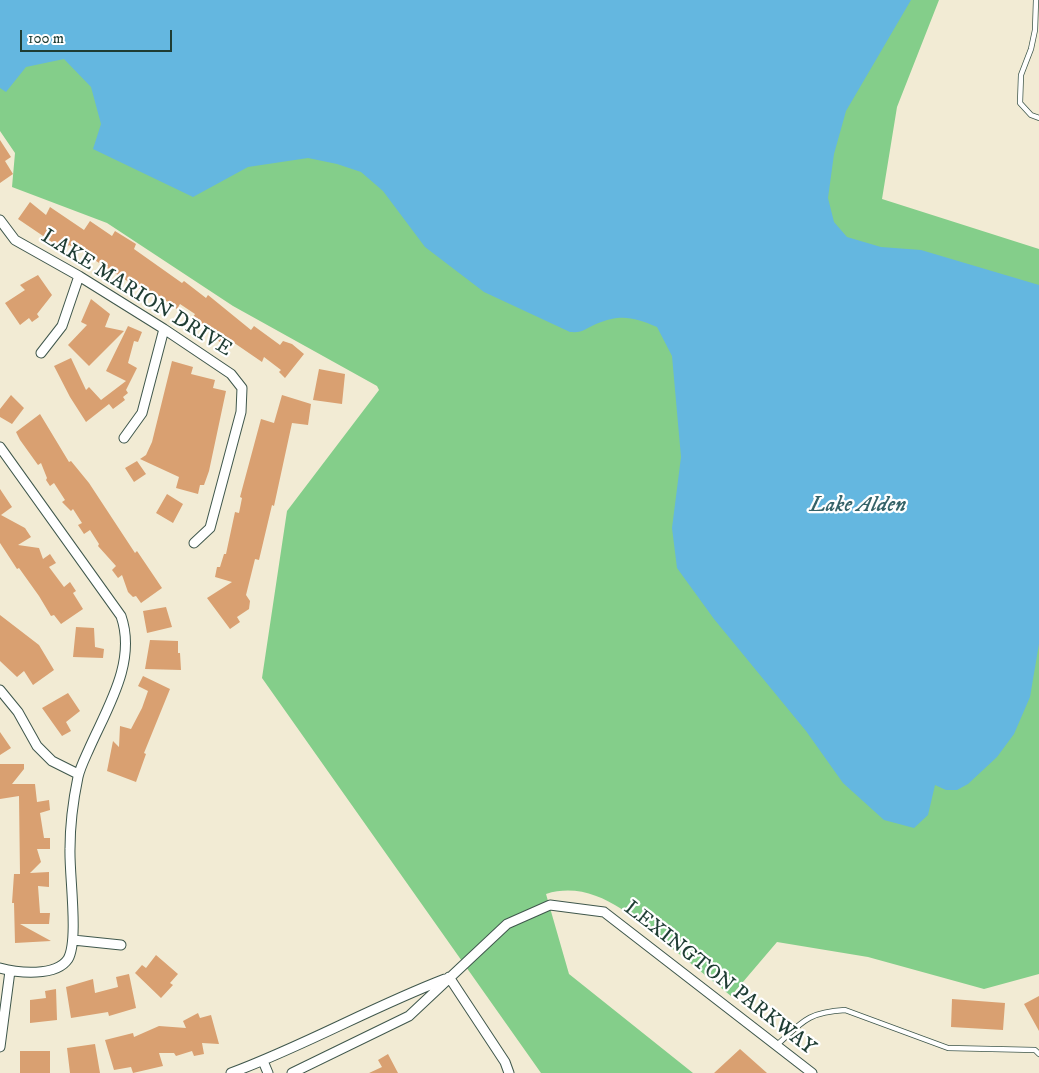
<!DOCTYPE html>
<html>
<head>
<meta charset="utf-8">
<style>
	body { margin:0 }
	#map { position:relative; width:1039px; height:1073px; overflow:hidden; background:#f2ebd4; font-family:"IM FELL DW Pica",serif }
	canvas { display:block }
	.scale { position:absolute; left:20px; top:30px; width:152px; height:22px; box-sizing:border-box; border:2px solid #1f3d34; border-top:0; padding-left:6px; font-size:15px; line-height:18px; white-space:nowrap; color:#1f3d34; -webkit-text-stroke:4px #fff; paint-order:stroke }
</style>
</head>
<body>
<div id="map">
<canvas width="1039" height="1073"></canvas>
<div class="scale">100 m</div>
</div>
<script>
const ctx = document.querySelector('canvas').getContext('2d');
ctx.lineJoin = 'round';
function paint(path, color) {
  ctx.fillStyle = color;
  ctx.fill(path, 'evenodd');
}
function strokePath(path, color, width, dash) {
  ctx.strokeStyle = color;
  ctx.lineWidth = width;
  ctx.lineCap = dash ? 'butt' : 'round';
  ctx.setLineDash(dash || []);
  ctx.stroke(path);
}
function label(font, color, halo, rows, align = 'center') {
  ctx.font = font + ' "IM FELL DW Pica",serif';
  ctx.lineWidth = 4.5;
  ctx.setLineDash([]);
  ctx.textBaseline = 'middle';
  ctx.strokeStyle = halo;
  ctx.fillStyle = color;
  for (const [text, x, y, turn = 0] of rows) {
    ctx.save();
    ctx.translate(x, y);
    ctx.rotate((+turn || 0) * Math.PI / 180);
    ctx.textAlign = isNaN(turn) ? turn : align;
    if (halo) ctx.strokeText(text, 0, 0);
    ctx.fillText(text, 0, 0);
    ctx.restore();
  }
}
paint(new Path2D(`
	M0,0H939L897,107L882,199L1039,249V974L984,989L868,957L777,942L731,996C710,979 689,962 668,945C633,917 594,879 546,894L569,974L693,1073H541L262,678L287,511L379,390L377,386L233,306L107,223L12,187L15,153L0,131Z`), '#84ce8a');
paint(new Path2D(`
	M0,0H911L846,111L834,154L828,198L834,222L847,237L881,247L921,250L1039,285V644L1030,697L1014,734L997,757L968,784L957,790H946L935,785L928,815L914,828L884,820L843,783L806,731L714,619L677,568L672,528L681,457L672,356L657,327C633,317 621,314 596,324C584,329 584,333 570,332L484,292L425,247L383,191L361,172L337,164L308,158L248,167L193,197L93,149L101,124L91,87L64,59L26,67L6,92L0,88Z`), '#64b7e0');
paint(new Path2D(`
	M0,140L11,157L5,161L13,174L0,183Z
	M30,202L46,215L50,207L84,230L90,221L112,236L115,231L136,244L134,249L182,283L184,281L206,298L208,295L251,330L254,326L280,345L283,341L292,344L304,354L285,378L279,372L281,370L264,357L262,362L227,338L222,344L214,337L215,335L192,319L195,314L180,304L177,309L165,300L163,304L79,250L69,245L66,248L52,242L18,219Z
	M38,275L52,295L37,314L39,317L32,322L29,318L20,325L5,303L25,290L20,285Z
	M91,299L110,314L105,327L124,331L89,366L68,345L87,325L81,322Z
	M128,326L142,332L138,342L134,341L128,363L137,368L126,390L128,393L123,397L125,400L113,409L109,404L86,422L70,397L54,366L71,358L86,390L89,387L101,400L126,381L106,371Z
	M172,361L193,367L191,374L215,380L213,388L226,391L209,471L204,485H200L198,494L176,488L179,477L140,459L146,455L152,442Z
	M319,369L345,374L342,404L313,400Z
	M11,395L24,408L12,424L0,417V409Z
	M282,395L311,404L308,425L292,423L274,506L272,505L259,560L255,559L246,595L250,601L249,609L237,617L240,622L230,629L207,598L232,582L215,577L217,567H220L224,554H226L235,512L239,513L242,498L240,497L261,419L274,423Z
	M40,414L69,462L71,461L89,483L135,553L137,551L162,588L141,603L136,596L133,597L128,592L122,575L118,578L112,570L116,566L98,546L99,544L90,530L84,534L78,525L82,523L73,509L71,511L62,502L65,500L54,483L50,486L46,480L47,478L41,463L38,465L20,440L16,432Z
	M137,461L146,474L134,482L125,468Z
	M0,489L12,507L1,515L25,528L31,537L18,545L39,548L43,559L50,554L56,563L49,567L64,587L70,582L76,591L73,593L83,609L61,624L54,615L51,616L39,596L19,568L17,569L0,543Z
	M167,494L183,504L173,523L156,513Z
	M166,607L172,627L147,633L143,611Z
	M0,615L39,645L54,670L33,685L24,671L17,677L0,661Z
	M76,627L94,628L95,647L104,649L103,658L73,657Z
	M150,640L178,641V653H180L181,670L145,669Z
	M143,676L170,689L144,753L146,754L136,782L107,771L113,741L119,747L120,726L131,729L142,708L148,691L138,686Z
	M68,693L80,711L66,722L71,731L62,736L42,708Z
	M0,732L11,748L0,755Z
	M0,764H24V769L12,784H35L37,802L49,800L50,810L40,813L44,838H50V849H37L41,862L30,873L49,872V887L38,886L40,913H50L49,924H20L51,941L15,943L14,903H12L14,874H20L19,796L0,799Z
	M156,955L178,974L170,983L173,985L161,998L135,973L142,965L146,968Z
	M129,974L136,1008L109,1016L108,1012L71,1018L66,987L93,979L95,993L118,987L116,977Z
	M56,989L57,1020L30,1023V1000L46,998L45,991Z
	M1039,996V1031L1024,1004Z
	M952,999L1005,1003L1003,1030L951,1027Z
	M198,1013L200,1018L211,1015L219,1044L202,1043L204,1054L194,1056L192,1051L176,1056L174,1053H159L163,1066L133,1073L131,1067L114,1070L105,1040L133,1033L134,1037L159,1026L186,1028L183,1021Z
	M95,1044L100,1073H70L67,1048Z
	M740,1049L767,1073H714Z
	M20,1051H50V1073H20Z
	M388,1054L398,1073H369L382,1067L378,1060Z`), '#d9a071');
const service = new Path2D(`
	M1036,0L1035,30L1031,49L1021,75L1020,103L1031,115L1039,118
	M777,1045C802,1022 808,1012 845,1010L948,1048L1035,1050L1039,1054`);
const minor = new Path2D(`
	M0,220L15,240L79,276L164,329L231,374L242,388L241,412L210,528L194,543
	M41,353L62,326L79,276
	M124,438L142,413L164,329
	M0,447L121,616C137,662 107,708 89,749C85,758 80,768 78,777C73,801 70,825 70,849C69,874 79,940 68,959C56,977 18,973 0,968
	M0,690L18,712L37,746L52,761L78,774
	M73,940L121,945
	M449,977L505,1062L509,1073
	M0,1047L10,971
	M263,1061L268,1073
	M231,1073C304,1046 372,1007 445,979
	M292,1073L409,1016L507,924L550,905L604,912L812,1073`);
strokePath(service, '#3f574c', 6);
strokePath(minor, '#3f574c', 11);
strokePath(service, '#fff', 4.5);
strokePath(minor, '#fff', 9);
label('21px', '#1f3d34', '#fff', [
	["LAKE MARION DRIVE",136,294,32],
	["LEXINGTON PARKWAY",719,979,38]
]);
label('italic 22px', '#346268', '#fff', [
	["Lake Alden",858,506]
]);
</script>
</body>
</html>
